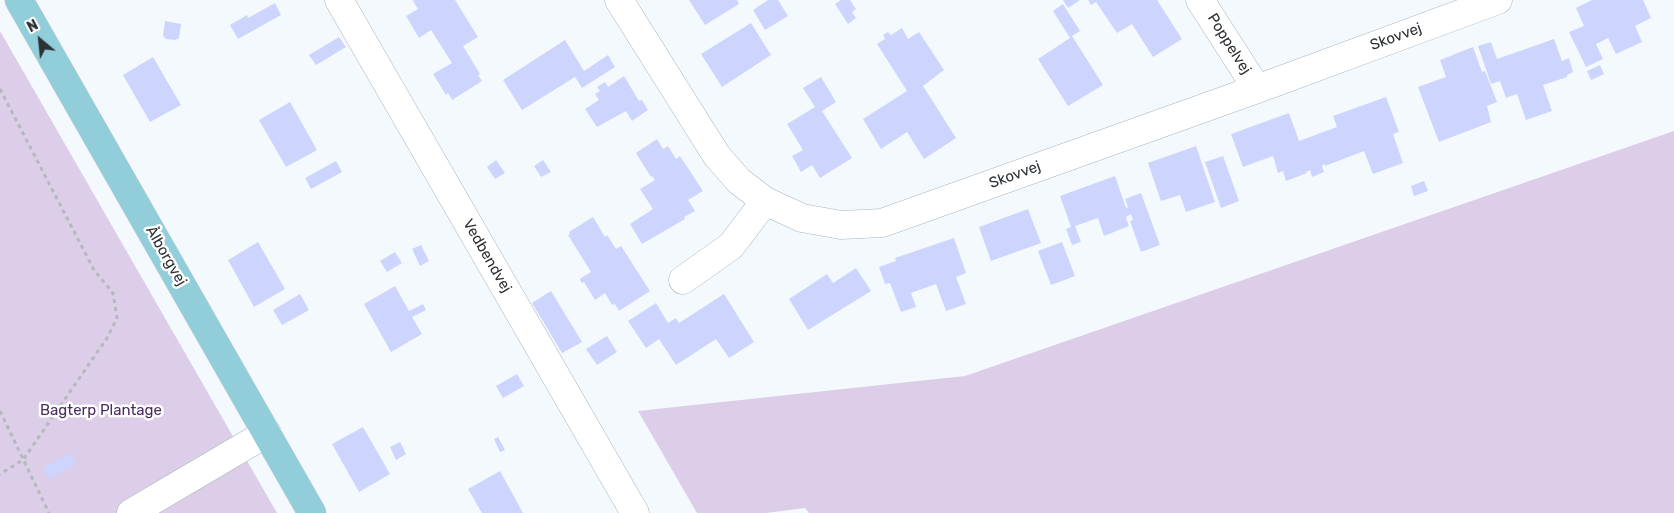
<!DOCTYPE html>
<html>
<head>
<meta charset="utf-8">
<style>
	body { margin:0 }
	#map { position:relative; width:1674px; height:513px; overflow:hidden; background:#f4f9fd; font-family:Rubik,sans-serif }
	canvas { display:block }
	.north { position:absolute; left:15px; top:15px; width:50px; height:50px; -webkit-text-stroke:4px #fff; paint-order:stroke; rotate:332deg; font-size:14px; font-weight:700; line-height:20px; text-align:center; color:#2d3135 }
	.north::after { content:''; display:block; margin:auto; width:18px; height:22px; background:#2d3135; clip-path:polygon(50% 0,100% 100%,50% 72%,0 100%) }
</style>
</head>
<body>
<div id="map">
<canvas width="1674" height="513"></canvas>
<div class="north">N</div>
</div>
<script>
const ctx = document.querySelector('canvas').getContext('2d');
ctx.lineJoin = 'round';
function paint(path, color) {
  ctx.fillStyle = color;
  ctx.fill(path, 'evenodd');
}
function strokePath(path, color, width, dash) {
  ctx.strokeStyle = color;
  ctx.lineWidth = width;
  ctx.lineCap = dash ? 'butt' : 'round';
  ctx.setLineDash(dash || []);
  ctx.stroke(path);
}
function label(font, color, halo, rows, align = 'center') {
  ctx.font = font + ' Rubik,sans-serif';
  ctx.lineWidth = 5;
  ctx.setLineDash([]);
  ctx.textBaseline = 'middle';
  ctx.strokeStyle = halo;
  ctx.fillStyle = color;
  for (const [text, x, y, turn = 0] of rows) {
    ctx.save();
    ctx.translate(x, y);
    ctx.rotate((+turn || 0) * Math.PI / 180);
    ctx.textAlign = isNaN(turn) ? turn : align;
    if (halo) ctx.strokeText(text, 0, 0);
    ctx.fillText(text, 0, 0);
    ctx.restore();
  }
}
paint(new Path2D(`
	M0,31L277,513H0Z
	M1674,131V513H809L805,508L766,513H697L638,411L965,376Z`), '#dccde9');
paint(new Path2D(`
	M414,0H455L478,37L463,46L480,74L478,75L482,81L452,100L448,93L446,95L433,74L452,63L431,30L419,38L406,16L418,9L413,1Z
	M689,0H737L739,4L705,25Z
	M768,0H778L788,16L765,30L753,10Z
	M841,0H850L856,9L852,12L856,18L848,24L835,4Z
	M1063,0H1080L1068,8Z
	M1088,0H1157L1182,39L1153,57L1132,24L1117,33L1096,2L1091,5Z
	M1592,0H1643L1651,18L1635,26L1642,42L1616,54L1608,38L1596,44L1603,59L1586,67L1569,32L1584,26L1576,8Z
	M275,3L281,15L238,39L230,25L247,15L248,18Z
	M1063,4L1080,31L1072,36L1103,85L1068,106L1038,59L1070,38L1053,11Z
	M165,21L181,24L179,38L175,40L166,39L163,36Z
	M751,23L771,55L722,87L701,54Z
	M902,28L908,39L919,32L944,70L923,86L956,138L924,159L907,132L881,149L863,119L907,91L877,44L885,39L883,35L888,32L891,35Z
	M339,37L346,47L316,65L309,55Z
	M1554,39L1562,61L1569,58L1573,72L1567,75V77L1543,85L1552,111L1526,120L1517,94L1506,98L1500,81L1491,84L1478,46L1491,42L1497,59Z
	M565,40L584,71L608,55L615,67L582,88L575,77L522,110L503,80Z
	M1473,47L1482,72L1485,71L1497,102L1487,106L1491,122L1439,142L1418,87L1446,77L1440,60Z
	M153,57L181,105L150,122L123,75Z
	M1600,65L1604,74L1591,80L1587,71Z
	M624,76L639,101L642,100L648,110L632,121L626,111L597,127L585,109L599,100L595,94L600,91L597,87L605,82L608,87Z
	M821,77L836,102L822,111L852,158L820,178L812,165L801,172L792,156L803,150L787,124L815,107L803,88Z
	M1386,97L1399,132L1393,134L1403,163L1373,174L1364,151L1325,166V164L1322,166L1324,172L1312,177L1310,170L1306,172L1307,173L1286,181L1283,171L1278,173L1273,156L1243,167L1231,134L1289,113L1299,141L1337,127L1333,116Z
	M290,102L317,150L286,167L259,120Z
	M657,139L663,149L668,146L676,159L680,156L703,191L688,200L695,211L684,217L685,219L642,244L630,224L653,209L640,189L655,180L652,176L651,177L636,153Z
	M1196,146L1215,202L1186,212L1180,195L1161,201L1148,163Z
	M1223,156L1239,201L1221,208L1205,162Z
	M496,160L505,173L495,179L487,167Z
	M543,160L551,172L541,177L534,166Z
	M336,161L342,172L311,189L305,178Z
	M1115,176L1126,208L1128,207L1125,199L1141,193L1160,245L1141,252L1130,221L1133,220L1131,214L1126,217L1129,226L1104,236L1098,218L1075,226L1081,242L1072,245L1066,229L1071,227L1060,196Z
	M1424,181L1428,191L1414,196L1411,186Z
	M1028,209L1041,243L991,261L979,227Z
	M593,217L605,237L607,235L616,249L621,246L650,291L619,311L615,304L612,305L605,293L595,300L584,282L582,283L580,280L581,278L591,272L568,235L570,234L569,232Z
	M954,238L966,273L956,277L966,304L946,311L936,284L911,293L916,307L901,312L890,283L885,284L879,267L896,261L895,258Z
	M258,242L285,289L254,307L228,260Z
	M1062,242L1075,276L1051,285L1038,251Z
	M421,245L429,261L420,266L412,249Z
	M395,252L402,263L387,272L380,261Z
	M856,268L871,291L808,330L789,299L827,274L833,283Z
	M395,286L409,311L423,304L426,310L412,317L422,334L391,352L364,304Z
	M551,291L582,342L562,353L532,303Z
	M300,294L309,310L282,325L273,310Z
	M724,294L754,342L729,358L716,339L676,365L659,339L646,348L628,321L656,303L668,323L676,318L679,323Z
	M607,336L617,352L597,365L586,349Z
	M517,374L524,386L503,398L496,386Z
	M363,427L390,474L359,492L332,444Z
	M498,437L505,450L500,452L494,439Z
	M400,442L406,454L396,460L390,447Z
	M70,453L76,464L49,479L43,468Z
	M500,471L523,513H482L468,489Z`), '#cdd5fe');
const minor = new Path2D(`
	M339,0L635,513
	M619,0L717,156L739,181L765,201L802,218L841,225L882,223L1257,89L1498,0
	M1200,0L1257,89
	M683,280L731,246L765,201
	M131,513L267,433`);
const major = new Path2D(`
	M19,0L312,513`);
strokePath(minor, '#aab5bf', 29);
strokePath(major, '#d5d6d7', 29);
strokePath(new Path2D(`
	M0,89L94,270L113,293L117,318L107,338L23,460L0,474
	M0,411L49,513`), '#b4b9bd', 3, [4, 4]);
strokePath(minor, '#fff', 28);
strokePath(major, '#91ced9', 28);
label('15px', '#2d3135', '#fff', [
	["Skovvej",1396,37,-20],
	["Poppelvej",1229,44,58],
	["Skovvej",1015,175,-20],
	["Ålborgvej",166,256,60],
	["Vedbendvej",487,256,60]
]);
label('15px', '#492d5d', '#fff', [
	["Bagterp Plantage",101,411]
]);
</script>
</body>
</html>
